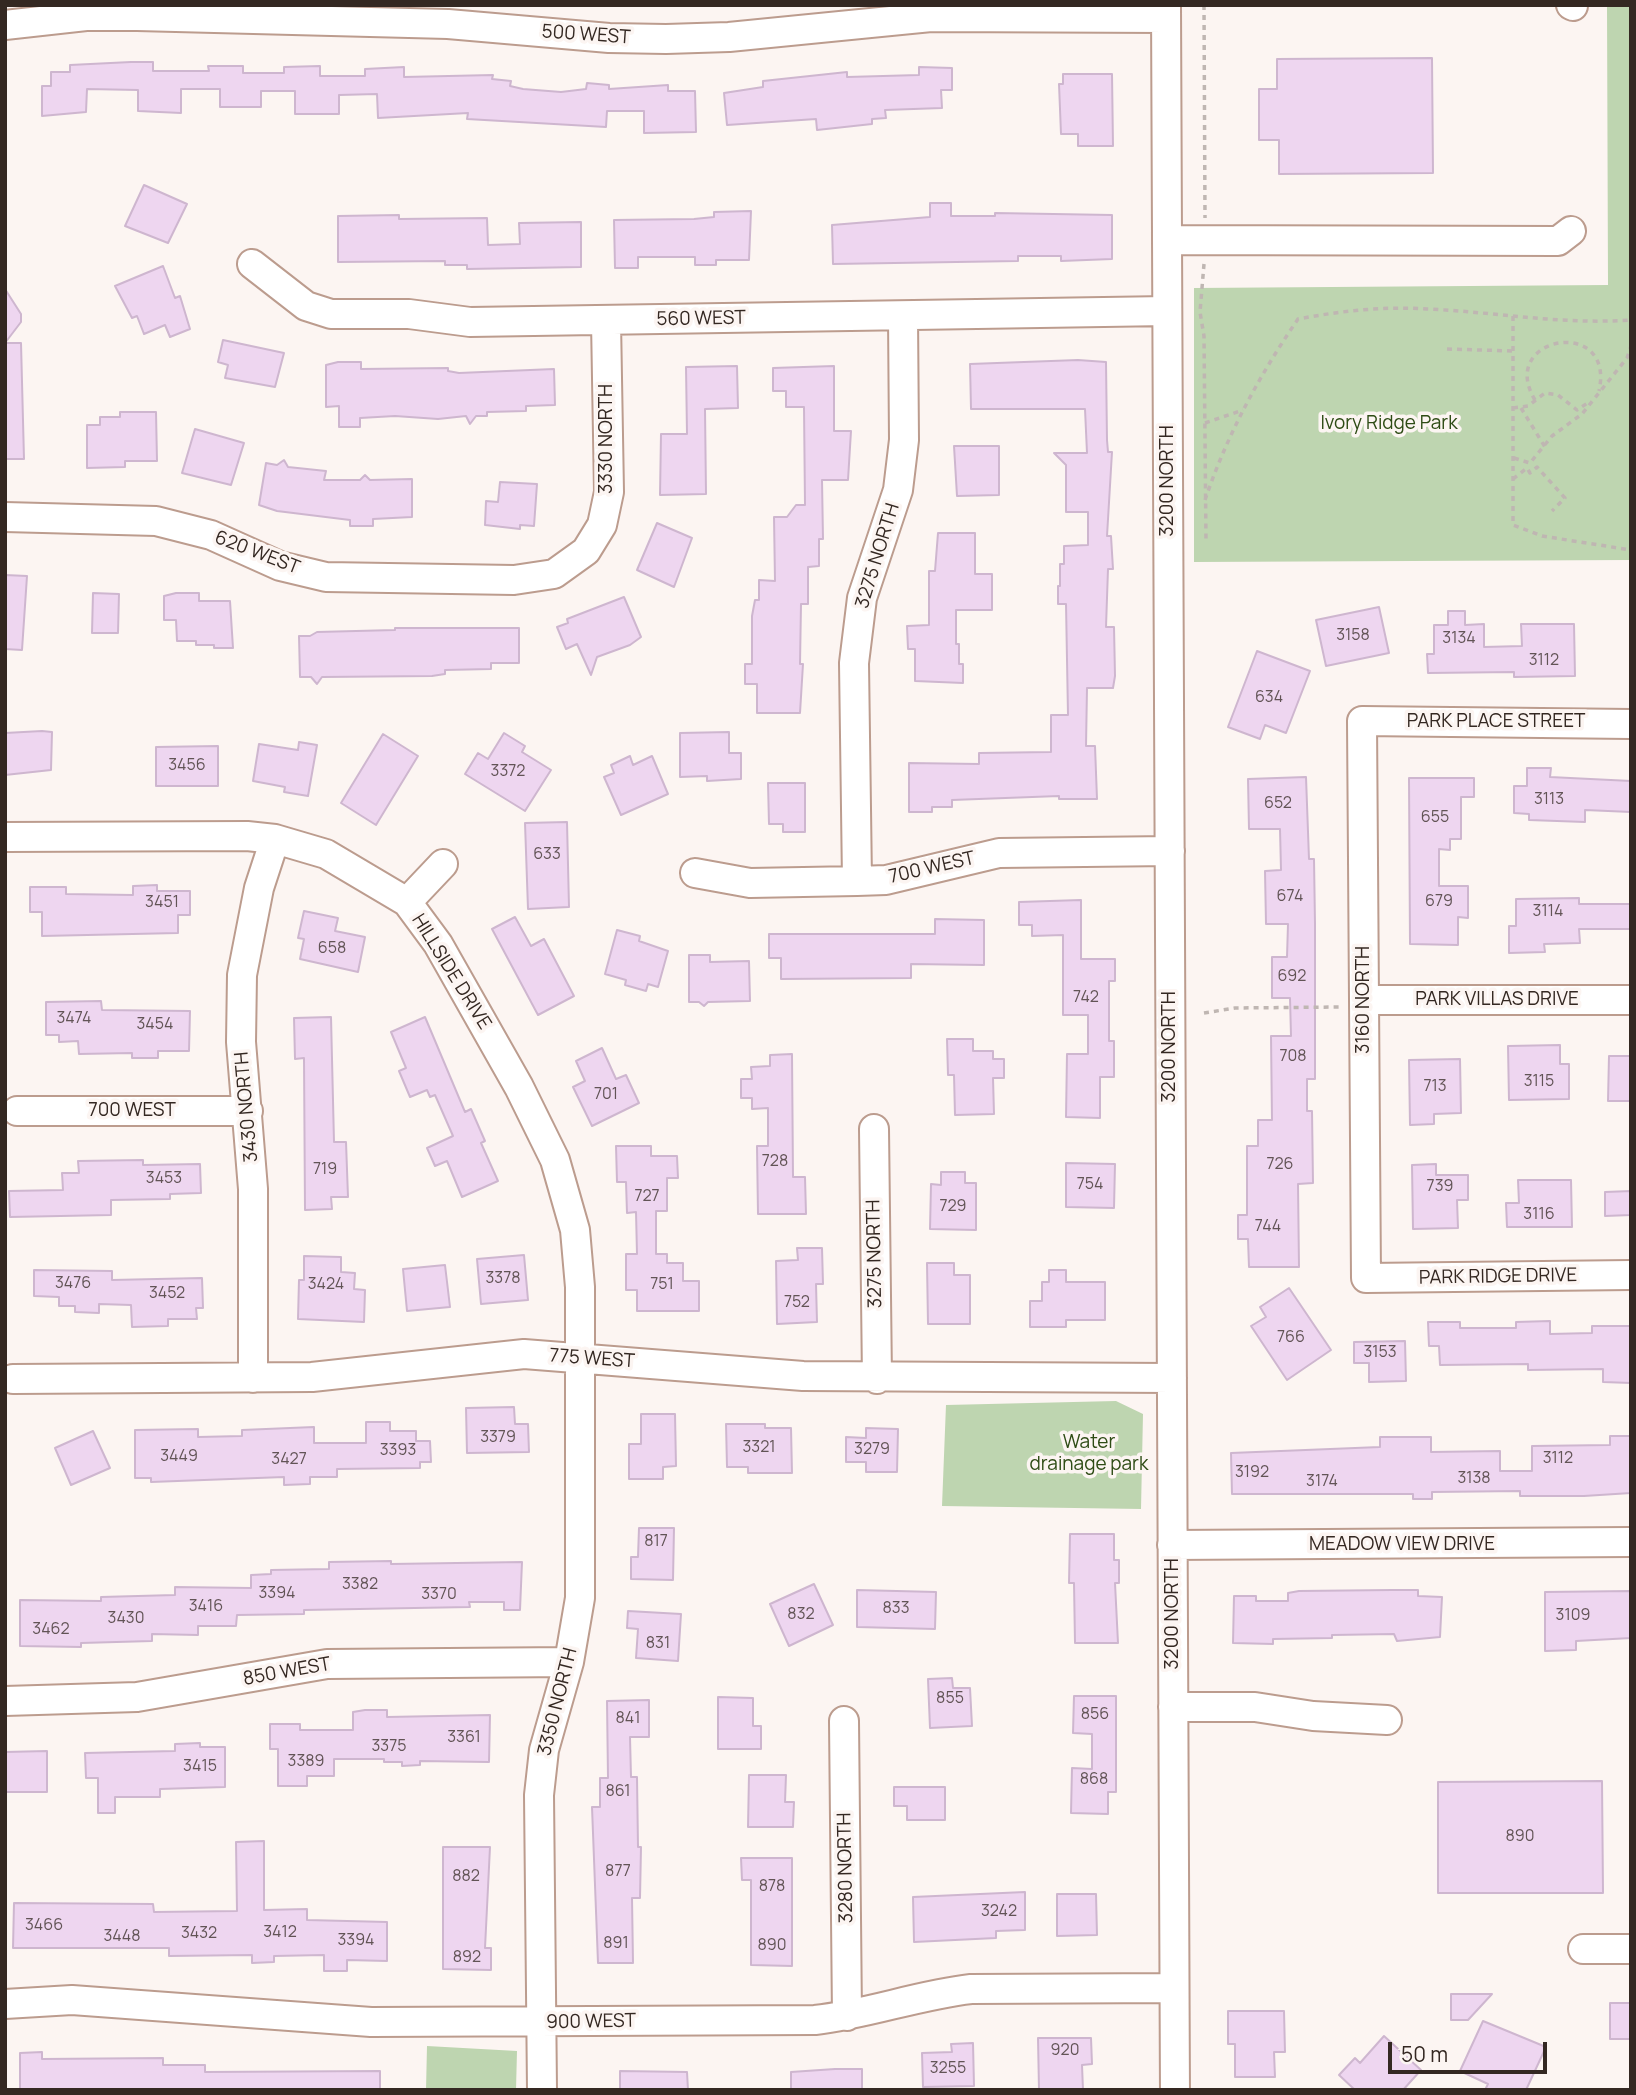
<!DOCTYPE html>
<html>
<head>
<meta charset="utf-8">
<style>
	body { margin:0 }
	#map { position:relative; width:1636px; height:2095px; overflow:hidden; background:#fcf5f2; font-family:Manrope,sans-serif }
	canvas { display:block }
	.frame { position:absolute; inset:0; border:7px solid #342822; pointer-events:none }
	.scale { position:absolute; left:1388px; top:2042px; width:159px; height:32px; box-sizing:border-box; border:4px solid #342822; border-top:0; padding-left:9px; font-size:21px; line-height:24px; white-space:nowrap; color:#342822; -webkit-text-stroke:5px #fcf5f2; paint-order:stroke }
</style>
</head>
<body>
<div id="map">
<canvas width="1636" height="2095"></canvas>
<div class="frame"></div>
<div class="scale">50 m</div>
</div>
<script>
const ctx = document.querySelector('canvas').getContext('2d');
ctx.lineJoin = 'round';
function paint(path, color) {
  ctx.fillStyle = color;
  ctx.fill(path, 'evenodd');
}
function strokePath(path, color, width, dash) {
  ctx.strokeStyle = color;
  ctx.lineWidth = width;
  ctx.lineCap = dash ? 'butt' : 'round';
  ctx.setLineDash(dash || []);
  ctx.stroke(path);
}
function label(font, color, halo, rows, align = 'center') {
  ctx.font = font + ' Manrope,sans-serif';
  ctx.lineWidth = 7;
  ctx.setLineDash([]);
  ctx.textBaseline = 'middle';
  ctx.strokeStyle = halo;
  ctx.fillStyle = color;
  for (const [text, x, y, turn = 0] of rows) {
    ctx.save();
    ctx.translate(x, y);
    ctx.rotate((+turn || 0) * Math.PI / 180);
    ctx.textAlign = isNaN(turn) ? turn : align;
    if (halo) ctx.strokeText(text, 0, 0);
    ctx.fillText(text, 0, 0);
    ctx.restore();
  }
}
paint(new Path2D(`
	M1607,5H1631V560L1194,562V288L1608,285Z
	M1116,1401L1143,1414L1141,1509L942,1506L946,1405Z
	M427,2046L517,2051L516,2090H426Z`), '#bed5b0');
const building = new Path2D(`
	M1432,58L1433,173L1279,174V140H1259V89H1277V59Z
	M131,62H153V71H209L208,66H243V73H284V67L320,66V76H365V69L404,67V77L493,75L492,79L511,81L510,86L523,89L561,92L586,89L587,83L609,85V89L668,85V91H695L696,132L644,133V111H607L606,127L467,119L468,113L378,118L377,94L339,95V114H295V91H261V107H220V89H181V113L138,111V90L87,89L86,112L42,116V86H51V72H70V65Z
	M919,67L952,68V90H941L942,108L885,110L886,118L872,119V124L817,130L816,119L727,125L724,93L763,87V81L847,72V77L919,75Z
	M1063,74H1112L1113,146H1078V134H1061L1059,84H1063Z
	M144,185L187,204L168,243L125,226Z
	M930,203H951V216H995V213L1112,215V259L1061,261V256H1018V261L833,264L832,225L930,217Z
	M751,211L749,260H716V265H695V257H638V268H615L614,220L694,219L714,217V212Z
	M399,215V219L487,218L488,245L520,244L519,223L581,222V267L467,269V265H445V261L338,262V216Z
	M163,266L175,298L180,296L190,329L170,337L165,325L144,334L137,316L132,318L115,286Z
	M5,289L21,314V322L5,343Z
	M223,340L284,353L275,387L225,378L228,365L218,362Z
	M5,343H21L24,459H5Z
	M1078,360L1106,362L1107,440L1108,452H1112L1107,536H1111L1113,569H1108L1106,627H1114L1115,676L1113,688H1087L1086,746H1095L1097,799H1059V796L952,800V807H932V812H909V763L979,764V753L1051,752V715H1068L1066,604H1058V586H1060V564H1064V546L1088,545V512H1066V465L1054,453H1087L1085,409H971L970,364Z
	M338,362H361V369L448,368V371L459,373L554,369L555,405L526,406V411L487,412V416H476L470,424L466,416L438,419L395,416L360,418V427H339V406L326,407V365Z
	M737,366L738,408L705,409L706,494L660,495L661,434H687L686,367Z
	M834,366V431H851L848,480H822L823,539H819V566L808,567V604H801L800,664H803L800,713H757V684H745V664H752V616L755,600H759V580L775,581L774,517H787L796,505H805L804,407H786V391H773V368Z
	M120,412H156L157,461H125V467L87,468V425H100V417H120Z
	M195,429L244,443L231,485L182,473Z
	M954,446H999V495L957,496Z
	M284,460L288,467L326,471L324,480H360L365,475L370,480L412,479V517L373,519V526H350V520L277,511L259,505L266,463L277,465Z
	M500,482L537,484L534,526L520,525V529L485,525L486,501L498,502Z
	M657,523L692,538L674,587L637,570Z
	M938,533H975V574H992V610H956V644H959V664H963V683L915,681V649H908L907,626L929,625V571H935Z
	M5,575L27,576L22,650L5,649Z
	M93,593L119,594L118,633H92Z
	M176,593H199V601H230L233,648H214V645H196V641H177L176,620H164V596Z
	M624,597L641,637L630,645L597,657L591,675L577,644L566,649L557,627L568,623L567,619Z
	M1379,607L1389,653L1326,666L1316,620Z
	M1448,611H1465V625L1484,624V647L1522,646L1521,624H1574L1575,676L1514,677V672L1428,673L1427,654H1434V625H1448Z
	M395,628H519V663H491V669L445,670V674L432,676L322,677L317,684L311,677H300L299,636H310L317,632L395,630Z
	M1257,651L1310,671L1286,733L1265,725L1260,739L1228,727Z
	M42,731L52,732L51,770L5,775V733Z
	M729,732V753H741V779L707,781V776L680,777V733Z
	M504,733L525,746L522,752L551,770L525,811L465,774L478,753L488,759Z
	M383,734L418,756L376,825L341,803Z
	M299,742L317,745L308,796L284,792L285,787L253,781L259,744L298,750Z
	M218,746V786H156V747Z
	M630,756L633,765L652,756L668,794L621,815L604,777L614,773L611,765Z
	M1527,768H1551L1550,777L1631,781V812L1585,810V822L1529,820V814L1514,813V786H1527Z
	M1306,777L1309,859H1314L1315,924V1079H1307V1111H1312L1313,1183L1298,1184L1299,1267H1249L1248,1239H1238V1215H1247V1146H1258V1120H1272L1271,1036H1291L1290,998H1272V957H1287L1288,924H1266L1265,871L1281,870L1280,829H1249L1248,779Z
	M1409,778H1474V797H1461V839H1450V850L1439,849V886H1468V918L1458,917V945L1410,944Z
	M768,783H805V832H783V824H769Z
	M567,822L569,907L528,909L525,823Z
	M157,885V891H190V915H178V933L42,936V912H30V887H66V894L133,895V886Z
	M1579,898V904H1631V929H1579L1580,943L1544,944L1545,952L1509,953V926H1516V899Z
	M1081,900V959H1115V981H1109V1041H1114V1077H1100V1118L1066,1117L1067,1054H1088V1015H1063V935L1032,936V925H1019V902Z
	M304,911L338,918L335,931L365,937L358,972L300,959L304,939L298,938Z
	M515,917L531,946L544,939L574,996L538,1015L492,929Z
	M935,919L984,920V965L911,964V978L781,979V958H769V934H935Z
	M617,930L640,936L639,941L668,951L658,987L648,984L646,991L625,985L626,980L605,974Z
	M689,955H710V962L749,961L750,1001L708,1002L704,1006L699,1002H689Z
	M101,1001L102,1010L190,1011L189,1051H158V1058H132V1053L79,1054L78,1041L59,1042V1035H46V1002Z
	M331,1017L334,1142H346L348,1197H331L332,1209L305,1210L304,1058L295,1059L294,1018Z
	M425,1017L465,1112L471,1109L485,1141L481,1143L498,1181L462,1197L447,1161L435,1166L427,1148L453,1136L435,1095L430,1097L427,1090L410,1097L399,1071L406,1068L391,1032Z
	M947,1039H973V1051H993V1059H1004V1078H993L994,1114L955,1115L954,1075H948Z
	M1560,1045V1064H1569V1099L1509,1100L1508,1046Z
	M602,1048L616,1079L626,1075L639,1103L592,1126L573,1087L585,1081L576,1061Z
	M792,1054L793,1177H805L806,1214H758L757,1146H768V1108L752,1109V1098H741V1079H752L751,1067L770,1066V1055Z
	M1609,1056H1631V1101H1608Z
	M1460,1059L1461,1113L1434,1114V1124L1410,1125L1409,1060Z
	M616,1146H651V1156H677L678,1178H667V1211H656V1254H667V1263H683V1281H699V1311H637V1290H626V1254H637L636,1212L627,1213L626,1182H617Z
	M143,1160V1165L200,1164L201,1193L170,1194V1199L111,1200V1215L10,1217L9,1191L63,1190L62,1173H79L78,1161Z
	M1066,1163L1115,1164L1114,1208L1066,1207Z
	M1436,1164V1175H1468V1200H1457L1458,1228L1413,1229L1412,1165Z
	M941,1172H965V1183H976V1230L930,1229L931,1184L941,1185Z
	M1518,1180H1571L1572,1227H1507L1506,1203H1519Z
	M1631,1191V1215L1605,1216V1192Z
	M797,1248H822L823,1284H816L817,1322L777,1324L776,1261L798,1260Z
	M524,1255L528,1300L481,1304L477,1259Z
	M304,1256L341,1257V1272L355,1273L354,1289L365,1290L364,1322L298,1319L299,1280H304Z
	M927,1263H954V1275H970V1324H928Z
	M445,1265L450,1307L407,1311L403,1269Z
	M34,1270L112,1271V1280L202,1278L203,1308H196L197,1319H168V1326L132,1327L131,1305L99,1304V1313L75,1312V1306H59V1297L34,1296Z
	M1049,1270H1066V1282H1105V1320H1066V1327H1030V1301H1042V1282H1049Z
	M1289,1288L1331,1350L1287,1380L1251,1326L1266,1317L1260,1307Z
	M1550,1321V1334L1592,1333V1326H1631V1383L1603,1382V1369L1528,1370V1364L1440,1365L1439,1346H1429L1428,1322H1460V1328H1516V1322Z
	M1405,1341L1406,1381L1369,1382V1363H1354V1342Z
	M514,1407L515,1424H528L529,1452L467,1453L466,1408Z
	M641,1414H675L676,1466L663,1467V1479H629V1444H641Z
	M366,1422H390V1431H416V1441H430L431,1462H420V1468L337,1469V1477H310V1484L284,1485V1477L151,1482V1478H135V1430L198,1429V1437L242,1436V1430L314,1427V1443H366Z
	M726,1424H765V1428H791L792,1473H748V1467H727Z
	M866,1428L898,1429L897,1472H866V1462H846V1437L866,1438Z
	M93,1431L110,1468L71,1485L55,1448Z
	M1610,1436H1631V1493L1584,1496H1520V1491L1432,1492V1499H1413V1494H1232L1231,1453L1380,1447V1437H1431V1452L1500,1451V1471H1532V1446L1610,1445Z
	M639,1528H674L673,1580L631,1579V1557H638Z
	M1070,1534H1114V1560H1119V1583H1115L1118,1643H1075L1074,1583H1069Z
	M391,1561V1564L522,1562L520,1610H504V1602H469L470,1607L304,1610V1614L237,1615L236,1626H198V1635L152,1634V1641L81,1643V1647L20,1646V1600L101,1601V1597L175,1595V1587L251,1588V1575L271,1574V1570L329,1569V1562Z
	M814,1584L833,1625L789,1646L770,1604Z
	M857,1590L936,1592L935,1629L857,1627Z
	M1392,1590H1418V1596L1442,1597L1440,1637L1397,1641L1394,1634L1332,1635V1638L1273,1639V1644L1233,1643L1234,1596H1256V1601H1288V1593L1299,1591Z
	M1631,1591V1638L1576,1641V1650L1545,1651V1592Z
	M628,1611L681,1614L678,1661L636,1658L638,1629L627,1628Z
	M952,1678L953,1688H970L972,1726L930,1728L928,1679Z
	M1074,1696H1116V1792H1108V1814L1071,1813L1072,1768L1092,1769V1734L1073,1733Z
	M718,1697L753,1698V1726H761V1749H718Z
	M649,1700V1737H630L631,1777H637L638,1847H641L640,1898H632L633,1963H598L592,1807H600V1778H608L607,1701Z
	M365,1710H387V1717L490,1715L489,1762L420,1761V1765L402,1766V1762H384V1759H334V1776H307V1786H278V1749H270V1724H300V1730H353V1712Z
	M200,1743V1747H225V1787L160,1789V1797H115V1813H98V1778H86L85,1753L175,1751V1744Z
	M47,1751V1792H5V1752Z
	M749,1775H786L785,1802H794L793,1827H748Z
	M1602,1781L1603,1893H1438V1782Z
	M894,1787H945V1820H907V1806H894Z
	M264,1841V1910L307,1909V1920L387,1922V1961L347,1960V1971H324V1955L274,1956V1962L252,1963V1955L169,1956V1948H13L14,1903L153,1904L154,1912L237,1911L236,1842Z
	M443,1847H490L485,1948H491V1970L443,1969Z
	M741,1858H792V1966L751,1965V1880H742Z
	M1025,1892V1930L996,1931V1938L914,1942L913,1897Z
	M1057,1894H1096L1097,1935L1057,1936Z
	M1451,1994H1492L1468,2020H1451Z
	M1610,2003H1631V2039H1610Z
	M1228,2011H1284L1285,2052H1274L1275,2077H1235V2044H1228Z
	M1483,2021L1546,2047L1526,2090H1485L1488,2084L1460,2071Z
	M1384,2036L1421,2070L1403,2090H1355L1339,2075L1355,2058L1360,2063Z
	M1038,2038H1091L1092,2064L1082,2065L1083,2090H1039Z
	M973,2043L974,2086L923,2087L922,2053L952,2052L951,2044Z
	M42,2052V2059L163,2058V2065H205V2072L380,2071V2090H20V2053Z
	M835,2069H862V2090H791V2072Z
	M620,2071L687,2072L688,2090H620Z`);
paint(building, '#eed6f0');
strokePath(building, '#ceb6cf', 2);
const minor = new Path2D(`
	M1166,5L1175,2090
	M1571,5L1573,6
	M5,25L86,16H137L448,24L609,38L666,39L729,37L931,17L1166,18
	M1167,240L1558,241L1571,231
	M252,264L306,306L331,314H409L470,322L1167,311
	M5,517L156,521L211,535L280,566L326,577L514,580L554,574L586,551L602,525L609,492L606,321
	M1631,724L1362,721L1366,1278L1631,1275
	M5,837L247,836L275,839L326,854L407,902L438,944L519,1087L555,1160L575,1230L580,1287V1598L569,1662L544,1750L539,1795L542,2090
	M695,873L750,883L857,881L886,880L999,853L1170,851
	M857,881L854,663L862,598L898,490L904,440L903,316
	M407,902L443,864
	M1364,1000H1631
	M17,1111H248
	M874,1129L877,1379
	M253,1378V1189L241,1042L242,975L259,888L275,839
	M13,1379L312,1377L524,1354L803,1376L1172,1378
	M1172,1545L1631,1542
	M5,1701L137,1697L327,1664L569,1662
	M1173,1707H1255L1313,1716L1387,1720
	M844,1721L847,2016
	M1583,1949H1631
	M5,2004L72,2000L371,2022L815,2020C868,2014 918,1995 971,1989L1174,1988`);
strokePath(minor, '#bc9c8e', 32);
strokePath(new Path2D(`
	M1204,5L1205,218
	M1204,264L1200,312L1204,336L1206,541
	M1513,316V525L1542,536L1631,550
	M1447,349L1513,351
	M1535,400C1496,336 1616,315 1599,391
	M1513,408L1528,406L1545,393L1558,395L1577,410L1589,402
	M1521,408L1545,447
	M1205,423L1243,410
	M1514,458L1530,463L1552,436L1582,414L1627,358L1631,346
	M1513,479L1527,468L1530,473L1537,467L1565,498L1552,511
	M1205,500C1227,435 1259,376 1298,319C1341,311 1383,306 1427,309C1497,312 1560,325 1631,320
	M1204,1013L1235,1008L1340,1007`), '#bfb6b2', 3.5, [5, 5]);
strokePath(minor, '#fff', 28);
label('16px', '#625456', null, [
	["3158",1353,636],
	["3134",1459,639],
	["3112",1544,661],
	["634",1269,698],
	["3456",187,766],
	["3372",508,772],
	["3113",1549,800],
	["652",1278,804],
	["655",1435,818],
	["633",547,855],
	["674",1290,897],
	["679",1439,902],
	["3451",162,903],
	["3114",1548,912],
	["658",332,949],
	["692",1292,977],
	["742",1086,998],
	["3474",74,1019],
	["3454",155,1025],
	["708",1293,1057],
	["3115",1539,1082],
	["713",1435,1087],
	["701",606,1095],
	["728",775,1162],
	["726",1280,1165],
	["719",325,1170],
	["3453",164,1179],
	["754",1090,1185],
	["739",1440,1187],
	["727",647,1197],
	["729",953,1207],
	["3116",1539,1215],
	["744",1268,1227],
	["3378",503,1279],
	["3476",73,1284],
	["3424",326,1285],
	["751",662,1285],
	["3452",167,1294],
	["752",797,1303],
	["766",1291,1338],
	["3153",1380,1353],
	["3379",498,1438],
	["3321",759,1448],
	["3279",872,1450],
	["3393",398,1451],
	["3449",179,1457],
	["3112",1558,1459],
	["3427",289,1460],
	["3192",1252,1473],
	["3138",1474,1479],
	["3174",1322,1482],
	["817",656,1542],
	["3382",360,1585],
	["3394",277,1594],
	["3370",439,1595],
	["3416",206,1607],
	["833",896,1609],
	["832",801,1615],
	["3109",1573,1616],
	["3430",126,1619],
	["3462",51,1630],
	["831",658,1644],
	["855",950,1699],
	["856",1095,1715],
	["841",628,1719],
	["3361",464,1738],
	["3375",389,1747],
	["3389",306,1762],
	["3415",200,1767],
	["868",1094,1780],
	["861",618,1792],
	["890",1520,1837],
	["877",618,1872],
	["882",466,1877],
	["878",772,1887],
	["3242",999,1912],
	["3466",44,1926],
	["3412",280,1933],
	["3432",199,1934],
	["3448",122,1937],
	["3394",356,1941],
	["891",616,1944],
	["890",772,1946],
	["892",467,1958],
	["920",1065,2051],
	["3255",948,2069]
]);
label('19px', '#342822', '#fcf5f2', [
	["500 WEST",586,35,4],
	["560 WEST",701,319,-1],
	["3330 NORTH",607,439,-90],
	["3200 NORTH",1168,481,-90],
	["620 WEST",257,553,21],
	["3275 NORTH",878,556,-73],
	["PARK PLACE STREET",1496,722],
	["700 WEST",932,868,-13],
	["HILLSIDE DRIVE",451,972,58],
	["3160 NORTH",1364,1000,-90],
	["PARK VILLAS DRIVE",1497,1000],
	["3200 NORTH",1170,1047,-90],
	["3430 NORTH",247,1107,-95],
	["700 WEST",132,1111],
	["3275 NORTH",875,1254,-91],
	["PARK RIDGE DRIVE",1498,1277,-1],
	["775 WEST",592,1359,4],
	["MEADOW VIEW DRIVE",1402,1545],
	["3200 NORTH",1173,1614,-90],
	["850 WEST",287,1672,-10],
	["3350 NORTH",558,1702,-76],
	["3280 NORTH",846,1868,-91],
	["900 WEST",591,2022,-1]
]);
label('19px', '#2e4c15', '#fcf5f2', [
	["Ivory Ridge Park",1389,424],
	["Water",1089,1443],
	["drainage park",1089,1465]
]);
</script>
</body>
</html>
